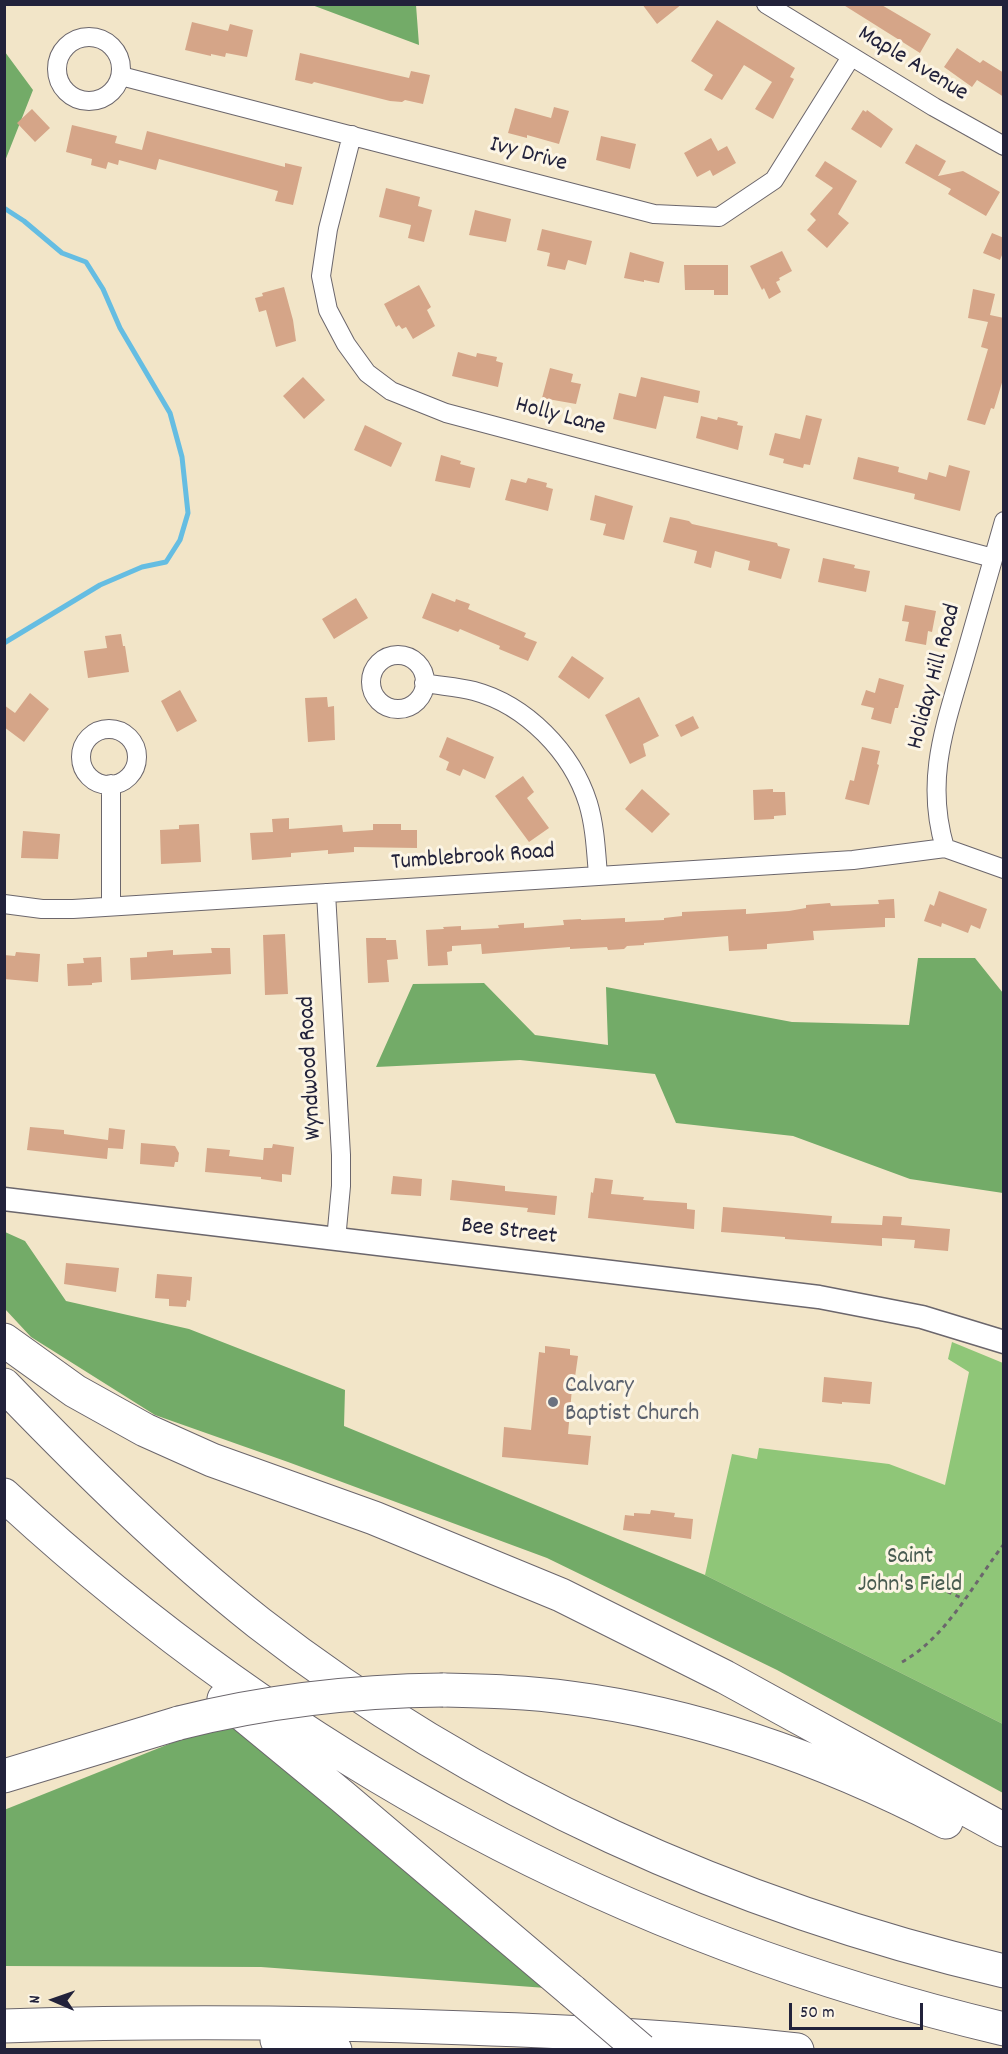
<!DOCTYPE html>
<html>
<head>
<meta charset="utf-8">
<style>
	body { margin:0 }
	#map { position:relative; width:1008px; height:2054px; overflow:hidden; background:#f2e5c8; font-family:Dekko,sans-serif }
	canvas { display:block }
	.frame { position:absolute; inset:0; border:6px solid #22223b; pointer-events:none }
	.north { position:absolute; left:24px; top:1970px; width:60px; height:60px; -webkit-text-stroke:4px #fcf5e5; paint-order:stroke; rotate:272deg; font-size:16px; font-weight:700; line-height:24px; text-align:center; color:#22223b }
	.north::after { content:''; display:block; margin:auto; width:21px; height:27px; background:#22223b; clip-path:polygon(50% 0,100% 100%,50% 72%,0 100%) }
	.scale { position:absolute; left:789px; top:2003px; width:134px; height:27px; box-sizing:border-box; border:3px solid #22223b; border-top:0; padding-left:8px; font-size:18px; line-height:21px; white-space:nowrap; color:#22223b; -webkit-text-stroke:4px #fcf5e5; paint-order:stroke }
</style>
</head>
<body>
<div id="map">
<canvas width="1008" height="2054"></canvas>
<div class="frame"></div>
<div class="north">N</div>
<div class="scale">50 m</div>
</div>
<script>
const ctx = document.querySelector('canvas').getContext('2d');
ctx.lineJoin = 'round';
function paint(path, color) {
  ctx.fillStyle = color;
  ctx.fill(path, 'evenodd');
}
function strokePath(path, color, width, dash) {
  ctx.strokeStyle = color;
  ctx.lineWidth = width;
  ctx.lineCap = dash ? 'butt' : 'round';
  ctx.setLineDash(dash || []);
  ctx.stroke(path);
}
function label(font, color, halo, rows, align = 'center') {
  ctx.font = font + ' Dekko,sans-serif';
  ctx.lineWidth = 6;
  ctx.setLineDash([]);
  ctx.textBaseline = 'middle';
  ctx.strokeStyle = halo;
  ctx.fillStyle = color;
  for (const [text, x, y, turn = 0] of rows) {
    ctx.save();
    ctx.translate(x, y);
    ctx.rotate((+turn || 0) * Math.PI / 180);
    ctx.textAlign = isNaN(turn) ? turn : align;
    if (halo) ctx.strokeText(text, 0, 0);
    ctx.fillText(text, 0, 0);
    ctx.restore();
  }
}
paint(new Path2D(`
	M952,1342L1003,1363V1724L705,1575L732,1454L757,1459L759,1448L889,1464L945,1485L969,1372L948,1359Z`), '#8fc678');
paint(new Path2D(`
	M312,5H416L419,45Z
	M5,52L33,90L5,161Z
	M918,958H975L1003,993V1193L910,1179L793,1136L676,1123L655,1074L520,1060L376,1067L413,984L484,983L535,1035L608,1045L606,987L792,1022L909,1025Z
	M5,1232L25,1241L66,1301L189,1329L345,1390L344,1426L705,1575L1003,1724V1793L777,1670L547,1558L288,1462L155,1415L31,1337L5,1309Z
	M234,1725L546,1988L261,1967L5,1966L4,1810L194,1734Z`), '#73ab68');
strokePath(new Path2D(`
	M4,208L24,221L62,253L86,262L103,289L120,328L170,413L182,457L188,513L180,540L166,562L142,567L100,585L4,643`), '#65bde2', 5);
paint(new Path2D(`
	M642,4H682L657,24Z
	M842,4H880L931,34L920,53Z
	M717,20L795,68L790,77L794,79L773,119L755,109L772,82L744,65L722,100L704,90L713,75L691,61Z
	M192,22L228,31L230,24L253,30L247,57L226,53L225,57L211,54V56L185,50Z
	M957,48L980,63L983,60L1004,73V97L977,80L972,87L944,67Z
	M300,53L409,78L411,71L430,75L423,104L405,100L402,102L390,101L314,82L312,84L295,80Z
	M554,107L569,111L559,144L527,135V138L508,133L515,108L551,118Z
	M32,109L50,128L35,142L17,123Z
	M863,110L866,112L867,110L893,129L881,148L851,129Z
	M72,125L117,136L115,143L142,150L147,131L285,167V163L302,167L293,205L275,201L278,191L159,159L156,170L119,160L118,165L108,162L106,169L91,165L92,159L66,152Z
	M601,136L636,144L630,169L596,160Z
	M711,138L718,151L727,146L736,163L713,176L710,170L697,177L684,153Z
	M916,144L946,161L938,176L963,171L1000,192L986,216L948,194L951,189L905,163Z
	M825,161L857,181L838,214L849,223L827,248L807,230L816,220L810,214L833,188L815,176Z
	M386,188L420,197L418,206L432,210L424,242L408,238L411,225L379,217Z
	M475,210L511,219L506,242L469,235Z
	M542,229L592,241L586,265L568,260L565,270L547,266L550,253L537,250Z
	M992,233L1004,238V250L1000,260L983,253Z
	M782,251L792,271L779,278L780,280L776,282L781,292L769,299L764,288L762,290L750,266Z
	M630,252L664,262L659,283L644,280V282L624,278Z
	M684,265H728V295H714V290H685Z
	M419,285L431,307L427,310L435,326L413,339L406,327L402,329L399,325L396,327L384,304Z
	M284,287L293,320L296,341L276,347L266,310L259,312L255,298L263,296L262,293Z
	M973,289L995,294L990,315L1004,318V376L994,409L991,408L985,425L967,420L988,349L981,347L988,322L968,318Z
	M458,352L476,357L477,353L497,357L496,361L503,363L498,387L452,376Z
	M550,368L573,374L571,382L581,384L576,404L542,398Z
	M303,377L325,400L304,419L283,396Z
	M641,377L700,391L698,403L664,396L656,429L613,419L619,393L636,397Z
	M806,415L822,419L810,465L804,464L803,468L783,463L784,459L769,455L775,433L800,439Z
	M701,416L717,420L718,417L735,421L738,422L737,425L743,426L738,450L696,438Z
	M365,425L402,443L391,467L354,450Z
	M441,455L461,461L460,464L475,468L470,488L435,481Z
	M858,457L899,467L898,472L927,480L929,472L946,477L949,465L970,471L960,511L914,499L915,494L853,479Z
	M528,478L547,483L546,487L553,489L548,511L505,500L511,479L526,483Z
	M595,495L633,506L624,540L603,535L606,524L590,520Z
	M670,517L689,521L692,524L777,543L778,546L790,549L781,579L748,570L750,561L715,551L711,568L694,563L697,551L663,542Z
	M823,558L855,565L854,568L870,571L866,592L818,582Z
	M432,593L455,602L456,599L470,604L468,609L526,633L524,637L537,642L528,661L499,649L500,646L460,629L458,632L422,618Z
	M356,598L368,618L334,639L322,619Z
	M905,605L936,611L932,632L928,631L926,645L905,641L909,622L902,621Z
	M121,634L123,646H125L129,672L88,678L84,651L107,648L105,636Z
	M572,656L604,678L589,699L558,677Z
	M879,678L904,685L898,708H895L891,724L871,719L874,708L861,705L866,690L875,693Z
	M180,690L197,721L177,732L161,701Z
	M30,693L49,709L24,742L4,727V705L15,713Z
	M327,697L328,707L334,706L335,740L308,742L305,698Z
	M639,697L659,736L643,744L646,756L630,764L605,715Z
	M693,716L699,728L681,737L675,725Z
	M447,737L494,757L485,779L463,769L460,776L446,770L449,762L439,757Z
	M862,747L880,751L877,764L879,765L869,805L845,799L850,780L854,781Z
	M523,776L534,792L527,798L549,828L529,842L495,796Z
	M642,789L670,814L652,833L625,809Z
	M773,789V792H785L786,815L774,816V819L754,820L753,790Z
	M289,818V829L342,825L343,832L373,830V824H401V830H417V848L354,847V852L328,854V850L291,853V857L252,860L250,833L273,832L272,819Z
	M199,824L201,862L161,864L160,830L179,829V825Z
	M23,831L60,834L58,859L21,858Z
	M939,891L987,909L980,929L971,925L968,933L942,923L941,927L924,921L930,904L934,906Z
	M894,899L895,918H885V927L813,931L814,940L767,944V949L729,951L728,936L644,943V945L627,946L624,949L608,950L607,947L570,949V947L482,954L481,944L452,946V951L447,952L448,965L428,966L426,930L444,929L443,927L461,926V930L499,928L498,925L524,923V928L564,925L563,920L581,919V920L625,918V922L664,920V918L682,916V912L746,909V914L789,911L806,908V905L830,903L831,906L879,904L878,900Z
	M285,934L288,994L265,995L263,935Z
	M366,938H386V940H396L398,959L387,960L389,982L368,983Z
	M211,948H230L231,974L131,980L130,958L147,957V952L173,950V955L212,953Z
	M16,952L40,954L38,982L4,979V955L15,956Z
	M101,957L102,982L92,983V985L68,986L67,964L84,963L83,958Z
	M30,1127L64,1130V1134L108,1140L109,1128L125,1130L123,1149L108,1148L107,1159L27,1150Z
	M141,1143L175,1146L179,1153L178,1162H175L174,1167L140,1164Z
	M273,1144L294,1147L291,1175L282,1174V1182L261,1179V1177L205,1172L207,1148L230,1150L229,1156L263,1160L264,1148H272Z
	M393,1176L422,1179L421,1196L391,1194Z
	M595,1178L613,1180L611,1194L644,1197L643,1200L687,1203V1209L695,1210L694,1229L588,1218L591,1192L593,1193Z
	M452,1180L505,1186V1191L557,1196L555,1215L527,1212L528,1208L450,1200Z
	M723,1207L832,1216L831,1223L882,1225L883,1216L902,1217L901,1225L950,1229L948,1251L914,1248L915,1240L882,1238V1246L785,1239V1237L721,1232Z
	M66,1263L119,1268L116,1292L64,1284Z
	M157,1274L192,1277L190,1301L187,1300L186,1307L169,1306V1299L155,1298Z
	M545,1346L570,1349V1355L578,1356L575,1377H573L568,1434L591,1436L588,1465L502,1457L504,1427L531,1430L539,1352L545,1353Z
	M824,1377L872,1382L870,1404L842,1402V1404L822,1402Z
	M651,1510L675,1513L674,1517L693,1519L691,1539L623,1530L625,1515L634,1516V1513L650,1514Z`), '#d5a588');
const minor = new Path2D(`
	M766,4L934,107L1004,146
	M57 69a32 32 0 1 1 64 0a32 32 0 1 1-64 0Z
	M121,76L654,214L719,217L774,180L851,57
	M352,135L328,229L321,276L328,310L346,344L367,373L391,391L446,413L993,558
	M371 682a27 27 0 1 1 54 0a27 27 0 1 1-54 0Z
	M424,683C441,686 458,687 474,691C526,705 572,752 588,803C595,826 596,851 598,875
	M81 757a28 28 0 1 1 56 0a28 28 0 1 1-56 0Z
	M945,848C924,778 946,724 965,657C978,611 991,566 1004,521
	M326,893L341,1155V1186L336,1240
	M4,904L42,909H73L853,860L945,848L1004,869
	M111,906V784`);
const tertiary = new Path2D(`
	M4,1199L819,1297L922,1317L1004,1342`);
const motorway = new Path2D(`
	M4,1340L75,1391L145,1430L212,1460L374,1518L561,1595L725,1677L1004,1830
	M4,1385C85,1469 168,1551 259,1623C476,1792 736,1908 1004,1971
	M4,1495C292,1761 622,1938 1004,2029
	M443,1690C485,1691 528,1692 571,1698C703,1715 828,1761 946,1822
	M224,1699L343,1797L572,1991
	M4,1776L179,1723
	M4,2026C159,2021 313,2022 467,2028C577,2032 688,2037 797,2050
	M277,2040L335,2050`);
strokePath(minor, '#6b666c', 20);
strokePath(tertiary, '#6b666c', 25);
strokePath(motorway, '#6b666c', 35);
strokePath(new Path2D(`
	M939,1588L964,1599
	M902,1662C947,1637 973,1584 1004,1544`), '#6b666c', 3, [4.5, 4.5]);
strokePath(minor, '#fff', 18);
strokePath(tertiary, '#fff', 22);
strokePath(motorway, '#fff', 33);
const motorwayBridge = new Path2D(`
	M179,1723C266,1701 353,1691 443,1690
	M572,1991L641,2050`);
strokePath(motorwayBridge, '#6b666c', 35, []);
strokePath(motorwayBridge, '#fff', 33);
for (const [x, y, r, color] of [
	[553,1402,6,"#6b7280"]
]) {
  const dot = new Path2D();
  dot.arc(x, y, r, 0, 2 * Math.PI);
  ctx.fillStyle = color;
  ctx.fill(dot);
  strokePath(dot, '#fcf5e5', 2);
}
label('24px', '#22223b', '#fcf5e5', [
	["Maple Avenue",912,65,31],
	["Ivy Drive",528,156,15],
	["Holly Lane",560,418,15],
	["Holiday Hill Road",936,677,-75],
	["Tumblebrook Road",473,859,-4],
	["Wyndwood Road",312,1068,-93],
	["Bee Street",509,1233,7]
]);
label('24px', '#5b616d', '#fcf5e5', [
	["Calvary",565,1388],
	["Baptist Church",565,1416]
], 'left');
label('24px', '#485b50', '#fcf5e5', [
	["Saint",910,1559],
	["John's Field",910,1587]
]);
</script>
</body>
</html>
